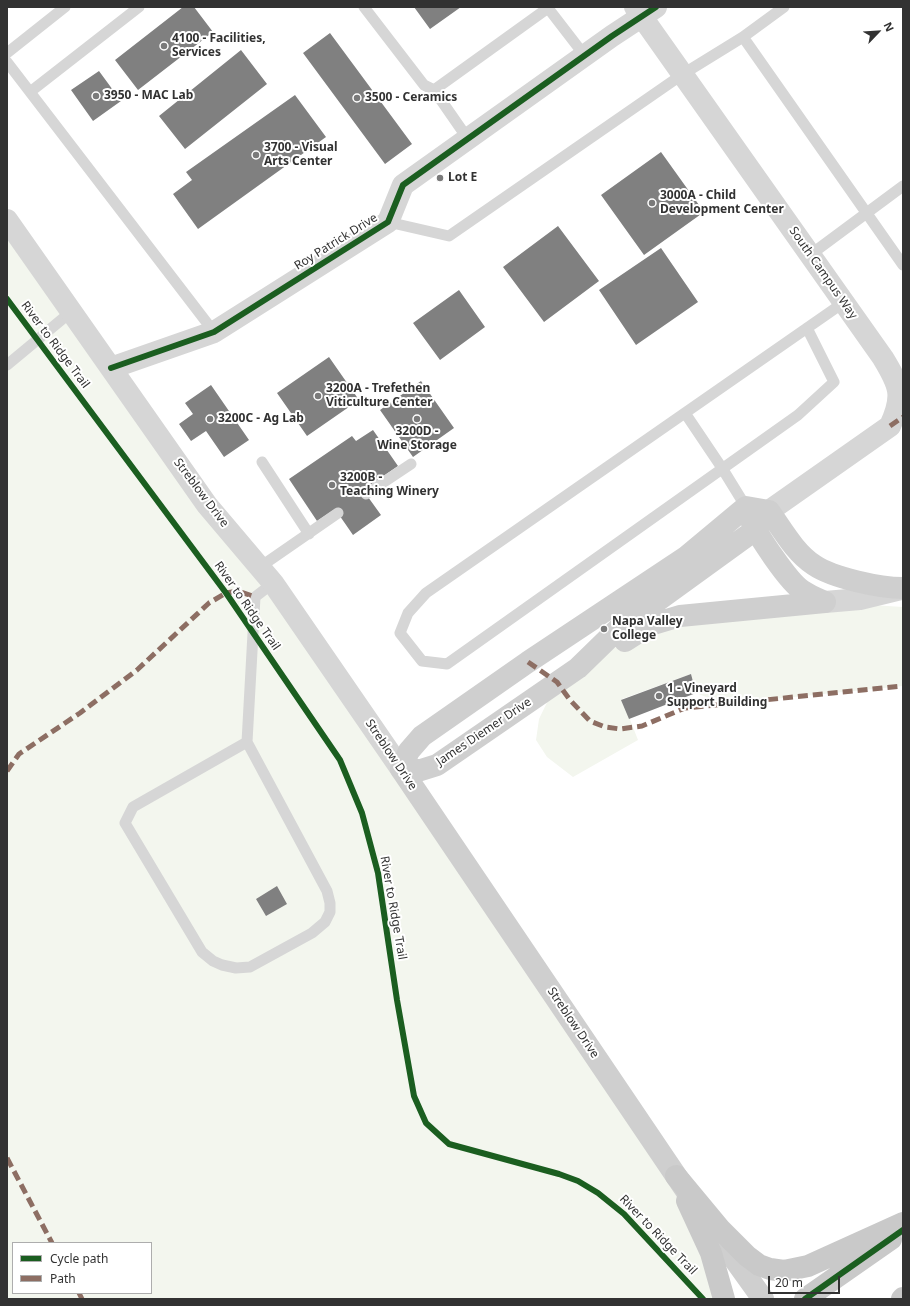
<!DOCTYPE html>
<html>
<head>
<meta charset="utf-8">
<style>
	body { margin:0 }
	#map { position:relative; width:910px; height:1306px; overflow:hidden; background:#fff; font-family:"Noto Sans",sans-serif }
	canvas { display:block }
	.frame { position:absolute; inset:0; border:8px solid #323232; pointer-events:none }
	.legend { position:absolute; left:12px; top:1242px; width:140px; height:52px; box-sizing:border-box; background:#fff; border:1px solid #adadad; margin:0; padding:5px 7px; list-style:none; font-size:12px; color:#323232 }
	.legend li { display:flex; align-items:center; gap:8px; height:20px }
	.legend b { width:20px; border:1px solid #adadad }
	.north { position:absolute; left:858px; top:12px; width:40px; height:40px; -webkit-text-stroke:3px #fff; paint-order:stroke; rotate:65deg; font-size:11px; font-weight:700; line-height:16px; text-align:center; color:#323232 }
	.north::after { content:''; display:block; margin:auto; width:14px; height:18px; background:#323232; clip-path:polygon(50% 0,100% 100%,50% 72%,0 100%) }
	.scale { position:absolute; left:768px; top:1276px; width:72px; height:18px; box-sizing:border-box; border:2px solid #323232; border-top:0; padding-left:5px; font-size:12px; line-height:14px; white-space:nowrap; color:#323232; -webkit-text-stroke:3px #fff; paint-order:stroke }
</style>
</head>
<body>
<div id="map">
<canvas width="910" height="1306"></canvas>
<div class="frame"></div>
<ul class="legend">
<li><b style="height:5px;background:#1b5e20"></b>Cycle path</li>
<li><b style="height:5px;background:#8d6e63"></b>Path</li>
</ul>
<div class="north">N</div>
<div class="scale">20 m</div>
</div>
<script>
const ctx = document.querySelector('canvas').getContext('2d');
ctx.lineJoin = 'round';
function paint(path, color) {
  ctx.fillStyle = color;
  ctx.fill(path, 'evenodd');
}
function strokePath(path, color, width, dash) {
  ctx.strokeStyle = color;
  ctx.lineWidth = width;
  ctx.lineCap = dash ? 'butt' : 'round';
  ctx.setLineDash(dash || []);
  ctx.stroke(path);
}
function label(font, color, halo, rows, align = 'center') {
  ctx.font = font + ' "Noto Sans",sans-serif';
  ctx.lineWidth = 4;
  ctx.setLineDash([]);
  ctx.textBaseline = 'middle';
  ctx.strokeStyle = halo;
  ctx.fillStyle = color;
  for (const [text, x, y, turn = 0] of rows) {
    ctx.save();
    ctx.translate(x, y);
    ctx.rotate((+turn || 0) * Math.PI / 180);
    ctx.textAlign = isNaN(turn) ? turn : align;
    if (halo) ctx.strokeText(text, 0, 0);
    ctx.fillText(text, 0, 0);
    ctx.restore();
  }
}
paint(new Path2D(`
	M7,220L676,1176L724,1299H7ZM13,1243H151V1293H13Z
	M825,602L903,607V686L724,704L696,693L691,674L622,699L638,740L573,777L547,757L536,740L539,719L557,682L578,668L616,647L650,625Z`), '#f3f6ee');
paint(new Path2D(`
	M183,7H194L213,32L138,90L115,60Z
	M414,7H461L430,29Z
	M330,33L412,144L385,164L303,53Z
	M241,50L267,84L185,149L159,116Z
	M99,71L121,101L93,121L71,90Z
	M295,95L326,137L198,229L173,194L192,180L186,172Z
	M661,152L704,212L644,255L601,195Z
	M558,226L599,281L544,322L503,267Z
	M661,248L698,302L636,345L599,290Z
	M459,290L485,327L440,360L413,323Z
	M329,357L359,400L307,436L277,393Z
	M421,381L454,428L413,457L380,410Z
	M211,385L249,440L224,457L206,431L191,441L179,424L193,414L185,403Z
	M373,430L398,466L363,490L381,515L353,535L335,509L317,521L289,479L352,436L356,441Z
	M691,674L696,693L629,719L621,700Z
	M277,886L287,904L266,916L256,899Z`), '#808080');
strokePath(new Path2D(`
	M139,7L30,92L214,332
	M364,7L424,85L434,90
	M743,37L784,7
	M7,53L65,7
	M7,62L30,92
	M468,139L434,90L548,8L585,56
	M388,222L449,236L683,74L743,37L903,265
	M810,255L903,186
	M807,328L834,382L798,415L447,664L422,661L400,633L408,613L426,593L843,303
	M7,365L72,311
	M685,413L722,468L746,507
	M262,462L309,534
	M366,494L411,464
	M260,567L338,513
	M247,742L133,807L125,823L202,952L213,961L222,965L236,968L250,967L312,933L325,922L330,912V903L327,891L247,742L255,597L273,583`), '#d6d6d6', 11);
strokePath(new Path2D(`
	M635,7L883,358C900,386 904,396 890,426L769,511
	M7,220L207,505L273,583L401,769
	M111,368L214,332L388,222L403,185L612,36L656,7
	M825,602L860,599L901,589`), '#d6d6d6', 22);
strokePath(new Path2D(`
	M750,518C756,533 789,583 803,591C810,596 818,599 825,602
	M625,641L650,625L680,616L825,602
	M401,769L687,1192
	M401,769L409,751L422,736L528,662L686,557L746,507L769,511C782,529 795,553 814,565C833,578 880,588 903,588
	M401,769L421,770L437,765L578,668L617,630L755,530L769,511
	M717,1235L763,1299`), '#cfcfcf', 22);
strokePath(new Path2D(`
	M676,1176L720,1229L747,1256L759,1265L770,1269L784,1271L808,1266L903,1223
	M687,1201L711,1253L724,1299
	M805,1299L891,1239
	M902,1299L903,1298`), '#c9c9c9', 22);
strokePath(new Path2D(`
	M890,426L903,417
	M528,662L557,682L570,700L590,721L605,727L620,729L642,726L685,708L903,686
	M7,771L19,754L80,713L137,670L209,603L226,593L238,591L255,597
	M7,1158L52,1243
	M79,1293L82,1299`), '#8d6e63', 5, [10, 5]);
strokePath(new Path2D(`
	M7,299L226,593L340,760L362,813L378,873L397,1000L414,1096L426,1123L449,1144L559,1174L578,1181L598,1193L624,1214L703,1299
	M111,368L214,332L388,222L403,185L612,36L656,7
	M805,1299L903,1230`), '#1b5e20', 6);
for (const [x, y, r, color] of [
	[164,46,4,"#7a7a7a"],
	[96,96,4,"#7a7a7a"],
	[357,98,4,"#7a7a7a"],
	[256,155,4,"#7a7a7a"],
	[440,178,4,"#7a7a7a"],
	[652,203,4,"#7a7a7a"],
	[318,396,4,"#7a7a7a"],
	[210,419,4,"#7a7a7a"],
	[417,419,4,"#7a7a7a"],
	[332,485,4,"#7a7a7a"],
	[604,629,4,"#7a7a7a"],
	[659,696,4,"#7a7a7a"]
]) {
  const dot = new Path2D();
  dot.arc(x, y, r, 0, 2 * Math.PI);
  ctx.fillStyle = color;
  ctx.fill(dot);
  strokePath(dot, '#fff', 1.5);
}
label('bold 12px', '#323232', '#fff', [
	["4100 - Facilities,",172,39],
	["Services",172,53],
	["3950 - MAC Lab",104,96],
	["3500 - Ceramics",365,98],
	["3700 - Visual",264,148],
	["Arts Center",264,162],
	["Lot E",448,178],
	["3000A - Child",660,196],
	["Development Center",660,210],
	["3200A - Trefethen",326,389],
	["Viticulture Center",326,403],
	["3200C - Ag Lab",218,419],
	["3200D -",417,432,"center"],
	["Wine Storage",417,446,"center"],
	["3200B -",340,478],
	["Teaching Winery",340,492],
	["Napa Valley",612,622],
	["College",612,636],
	["1 - Vineyard",667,689],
	["Support Building",667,703]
], 'left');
label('12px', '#323232', '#fff', [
	["Roy Patrick Drive",336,242,-32],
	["South Campus Way",823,273,55],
	["River to Ridge Trail",55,345,53],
	["Streblow Drive",201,493,53],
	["River to Ridge Trail",247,606,55],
	["James Diemer Drive",484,732,-34],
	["Streblow Drive",391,755,56],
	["River to Ridge Trail",393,908,80],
	["Streblow Drive",573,1023,56],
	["River to Ridge Trail",658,1235,46]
]);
</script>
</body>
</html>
